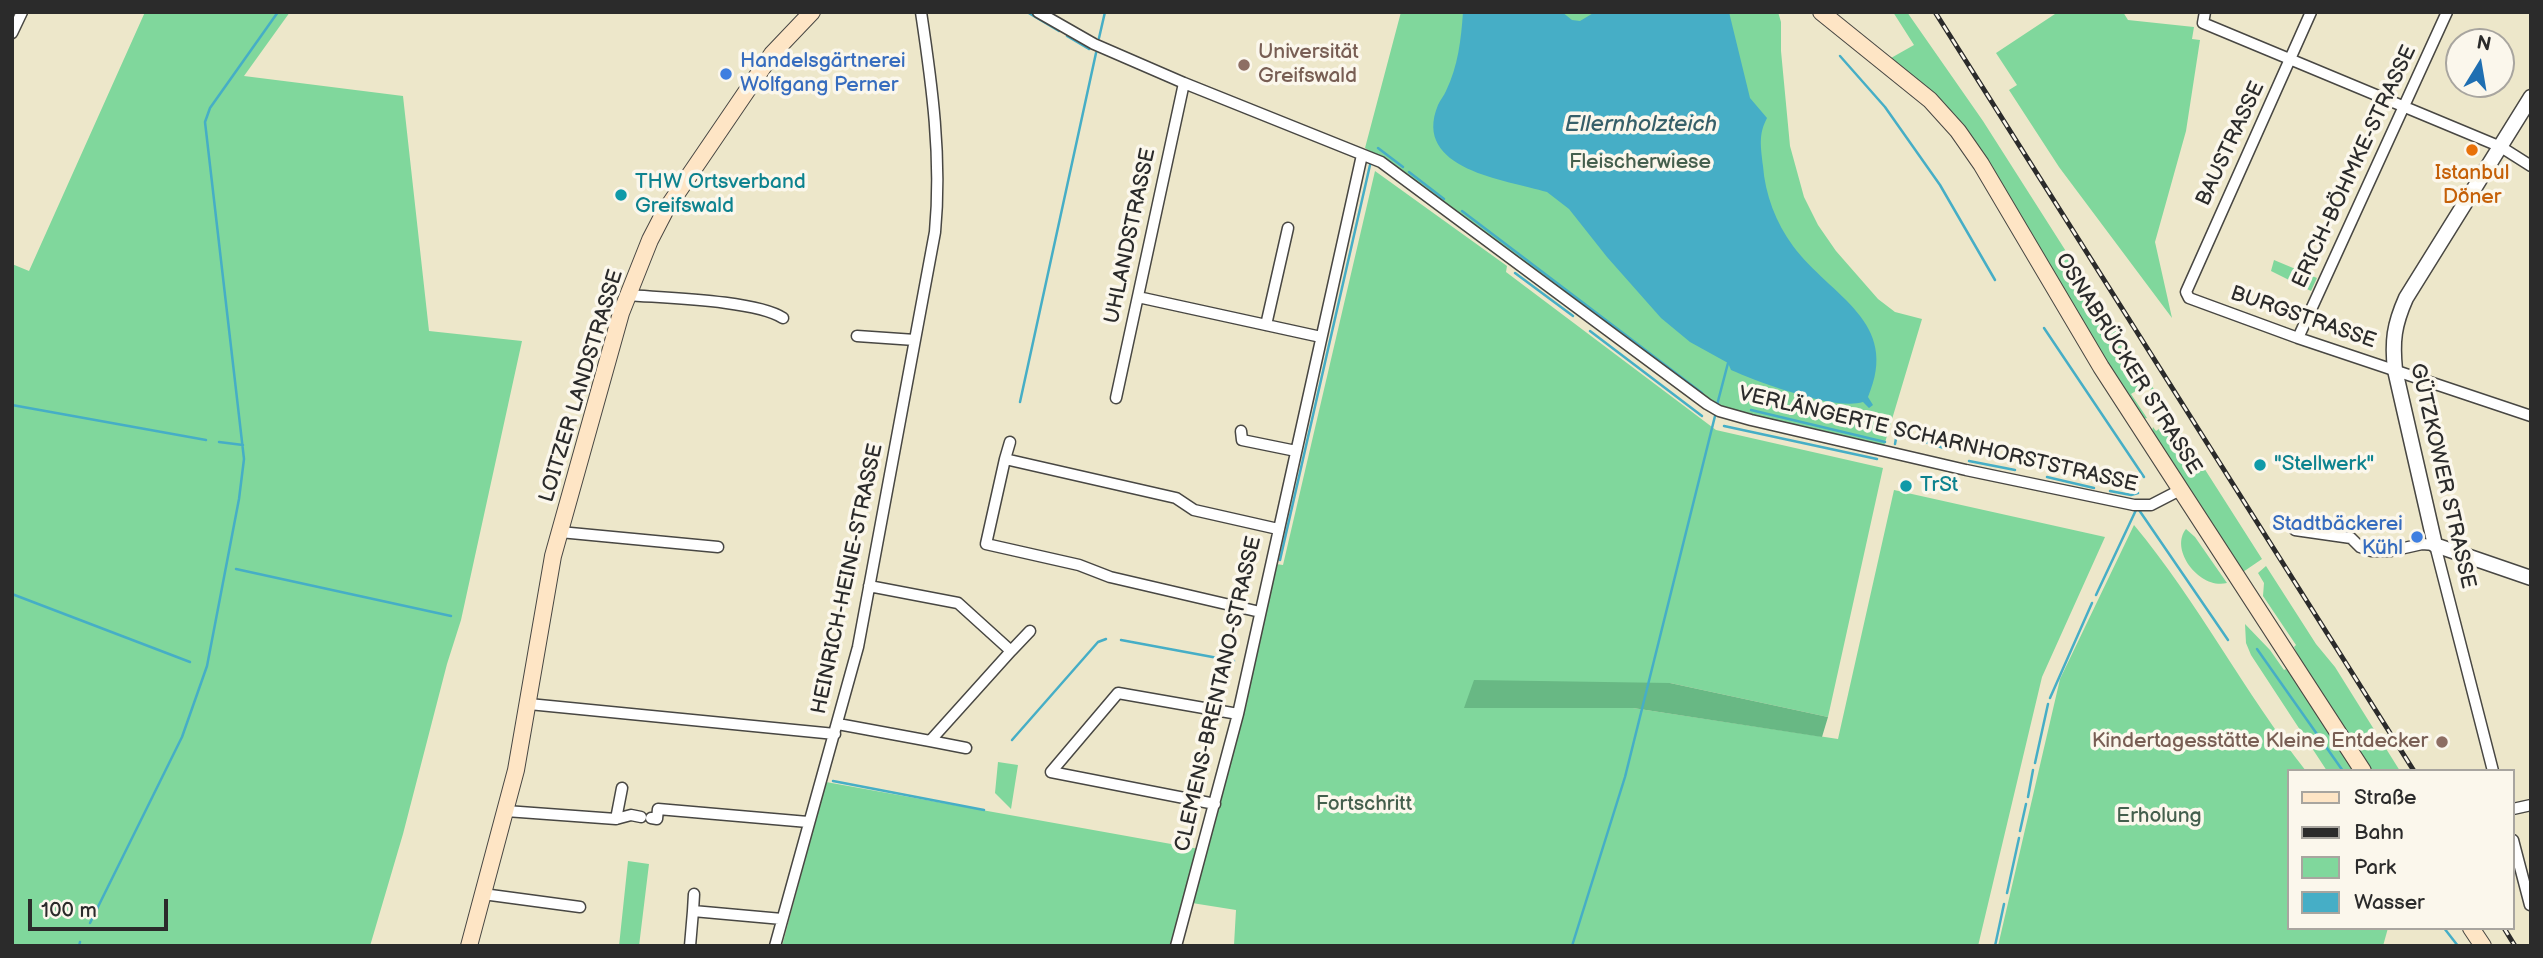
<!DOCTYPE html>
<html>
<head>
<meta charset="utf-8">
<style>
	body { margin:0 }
	#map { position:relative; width:2543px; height:958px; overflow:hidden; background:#ede7ca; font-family:"Balsamiq Sans",sans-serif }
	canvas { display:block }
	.frame { position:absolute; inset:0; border:14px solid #2b2b2b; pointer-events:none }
	.legend { position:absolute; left:2287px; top:769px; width:228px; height:161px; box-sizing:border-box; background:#fbf7ec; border:2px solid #a8a59f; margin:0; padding:9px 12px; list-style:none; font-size:21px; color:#2b2b2b }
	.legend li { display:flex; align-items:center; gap:14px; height:35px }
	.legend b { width:35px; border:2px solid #a8a59f }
	.north { position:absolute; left:2445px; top:28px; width:70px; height:70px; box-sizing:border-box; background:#fbf7ec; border:2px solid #a8a59f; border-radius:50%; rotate:11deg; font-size:19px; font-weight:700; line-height:28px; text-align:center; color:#2b2b2b }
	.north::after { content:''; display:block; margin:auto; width:24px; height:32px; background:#1f6fb2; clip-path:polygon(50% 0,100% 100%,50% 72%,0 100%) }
	.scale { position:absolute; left:28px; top:899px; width:140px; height:32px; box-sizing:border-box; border:4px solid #2b2b2b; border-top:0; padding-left:9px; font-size:21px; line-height:24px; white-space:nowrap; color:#2b2b2b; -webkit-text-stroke:5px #fbf7ec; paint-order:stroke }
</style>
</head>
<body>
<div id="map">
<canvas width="2543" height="958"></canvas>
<div class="frame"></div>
<ul class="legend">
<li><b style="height:9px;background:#fee5c5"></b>Straße</li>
<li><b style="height:9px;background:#2b2b2b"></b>Bahn</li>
<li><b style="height:19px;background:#80d79c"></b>Park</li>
<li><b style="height:19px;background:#46aec6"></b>Wasser</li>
</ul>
<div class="north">N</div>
<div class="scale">100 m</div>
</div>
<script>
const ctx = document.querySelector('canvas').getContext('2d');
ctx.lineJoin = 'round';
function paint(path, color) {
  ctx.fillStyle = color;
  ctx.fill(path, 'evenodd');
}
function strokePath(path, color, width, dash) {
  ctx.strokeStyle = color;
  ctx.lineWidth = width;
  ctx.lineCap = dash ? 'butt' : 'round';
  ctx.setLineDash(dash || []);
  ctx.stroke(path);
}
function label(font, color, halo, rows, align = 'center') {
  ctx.font = font + ' "Balsamiq Sans",sans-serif';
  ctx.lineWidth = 7;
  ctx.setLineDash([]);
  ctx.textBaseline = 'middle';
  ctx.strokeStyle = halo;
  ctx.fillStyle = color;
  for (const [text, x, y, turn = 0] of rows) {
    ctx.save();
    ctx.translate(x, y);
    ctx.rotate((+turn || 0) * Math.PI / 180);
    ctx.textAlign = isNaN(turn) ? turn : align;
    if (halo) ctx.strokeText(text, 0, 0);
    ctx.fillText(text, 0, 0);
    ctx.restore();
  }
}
paint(new Path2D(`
	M145,12H290L244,76L403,96L429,331L522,341L461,620L447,664L403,834L370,946H12V264L29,271Z
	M1401,12H1778L1781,22V51L1790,146L1804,197L1818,225L1836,251L1878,299L1895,312L1922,319L1884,446L1742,413L1709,401L1402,173L1365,148Z
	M1893,12H1907L1983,121L2262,559L2243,572L2151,436L2153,427L2156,431L2171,421L2147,384L2131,394L2147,418L2144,419L2138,417L1978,150L1883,56V51L1891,58L1914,45Z
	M2058,12H2123L2128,20L2194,27L2192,39L2200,40L2186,131L2155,242L2172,318L2059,167L2009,90L2017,85L1996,53Z
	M1375,171L1507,266L1506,272L1716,430L1883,468L1828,717L1670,683L1465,708H1633L1838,739L1894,490L2105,537L2042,677L1978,946H1252L1234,945L1236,910L1192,903L1246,706L1276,564L1283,565Z
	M2274,260L2317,278L2311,291L2271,271Z
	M2134,525C2198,602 2244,692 2306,771H2289V928H2388L2383,946H1998L2060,679Z
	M2186,529L2195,537L2227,583C2200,590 2169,550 2186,529Z
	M2266,566L2316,644L2335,667L2400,771H2369L2309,679L2294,647L2296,645L2263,596L2264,583L2258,573Z
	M2245,624L2270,650L2284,670L2286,669L2304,688L2358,771H2327L2251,655L2246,643Z
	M998,762L1018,765L1011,809L995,793Z
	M826,782L1199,849L1172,946H782Z
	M628,861L649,864L639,946H619Z`), '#80d79c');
paint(new Path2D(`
	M1474,680L1670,683L1828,717L1822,737L1633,708H1464Z`), '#68b884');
paint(new Path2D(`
	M1463,12H1562L1572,20L1580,21L1595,12H1729L1750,98L1767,118C1758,135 1761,147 1763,166C1765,194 1776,223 1793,246C1831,297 1901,321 1868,397L1873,405L1869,408L1863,402C1835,411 1758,382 1731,370L1728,363L1690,342L1661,318L1607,257L1569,209L1547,192C1507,180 1411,170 1438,105C1440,100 1444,96 1446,91C1458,66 1461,40 1463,12Z`), '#46aec6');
strokePath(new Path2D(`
	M1027,12L1059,31
	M1067,36L1089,49
	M1099,38L1105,12
	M1840,56L1885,107L1940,185L1995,280
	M1378,148L1403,167
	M1409,172L1444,199
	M1462,211L1702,393
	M1515,273L1573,316
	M2044,328L2144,477
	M1590,331L1702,416
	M1020,402L1096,53
	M12,405L206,440
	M1717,405L1728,363
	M1751,410L1885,442
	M1724,426L1877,459
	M219,442L243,445
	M1895,444L1897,433L1947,449
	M1969,461L2015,470
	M2047,477L2094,488
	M2110,491L2131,495L2138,493
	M2139,510L2228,640
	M1280,560L1370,165
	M236,569L451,616
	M12,594L190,662
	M2096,595L2136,510
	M1121,640L1234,661
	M2257,649L2343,771
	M2050,698L2092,603
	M1012,740L1098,642L1106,639
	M2035,763L2048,704
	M833,781L984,810
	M2028,797L2033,770
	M2020,831L2026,804
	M2007,893L2019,838
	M90,923L182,737L207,666L239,499L244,459L205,122L210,108L278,12
	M2444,928L2458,946
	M79,946L80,942
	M1572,946L1625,777L1716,412
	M1995,946L2004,904`), '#46aec6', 2.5);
const minor = new Path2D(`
	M1038,12L1094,44L1184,83L1381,162L1707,404L1719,411L1751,420L1966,470L2134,505H2151L2182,489
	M2205,12L2203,23L2501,147L2531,166
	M2311,12L2186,292L2189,298L2298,338L2531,416
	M12,33L22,12
	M628,295C664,298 755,300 783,318
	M1138,297L1321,337
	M1266,325L1288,228
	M857,336L915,340
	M2298,338L2447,12
	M1116,398L1184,83
	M1241,431L1242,440L1296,451
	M1005,459L1010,442
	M2287,522L2295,530L2351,538L2360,547L2371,551H2391L2422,544L2435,545L2493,771
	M560,532L718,547
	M1260,612L1110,577L1079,565L986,544L1005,459L1176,498L1194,510L1278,529
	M1011,651L1030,631
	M529,704L835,734
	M838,724L930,741L1011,651L958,603L869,586
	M930,741L966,748
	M1215,804L1051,772L1118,693L1238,714
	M2513,809L2531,805
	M506,811L616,819L631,815L641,817
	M651,818L657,819L658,809L808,822
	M616,819L622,788
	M2513,840L2530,905
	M483,894L580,907
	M693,911L694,894
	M690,946L693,911L782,919
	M775,946L858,647L935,232C942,158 932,85 921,12
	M1176,946L1238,714L1362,155`);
const tertiary = new Path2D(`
	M2531,97L2406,298C2394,325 2392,341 2395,370L2435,545L2531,578`);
const secondary = new Path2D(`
	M1821,12L1930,100L1958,131L1981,164L2101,367L2363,771
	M2471,928L2483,946
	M469,946L516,770L553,556L621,313L650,240L665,211L772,54L812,12`);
strokePath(minor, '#484743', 13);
strokePath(tertiary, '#484743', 17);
strokePath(secondary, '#484743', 18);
strokePath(minor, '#fff', 10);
strokePath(tertiary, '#fff', 14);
strokePath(secondary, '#fee5c5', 16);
const rail = new Path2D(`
	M1935,12L2414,771
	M2504,928L2515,946`);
strokePath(rail, '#2b2b2b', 5);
strokePath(rail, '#fbf7ec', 2.5, [8]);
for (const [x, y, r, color] of [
	[1244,65,7,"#8d6e63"],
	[726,74,7,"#3f7fe0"],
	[2472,150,7,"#e8710a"],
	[621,195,7,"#0f9aa8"],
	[2260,465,7,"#0f9aa8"],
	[1906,486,7,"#0f9aa8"],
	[2417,537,7,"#3f7fe0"],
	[2442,742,7,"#8d6e63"]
]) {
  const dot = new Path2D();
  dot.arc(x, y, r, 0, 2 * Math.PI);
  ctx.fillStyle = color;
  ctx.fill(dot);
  strokePath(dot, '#fbf7ec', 2.5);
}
label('21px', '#785e54', '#fbf7ec', [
	["Universität",1258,53],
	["Greifswald",1258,77],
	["Kindertagesstätte Kleine Entdecker",2428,742,"right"]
], 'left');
label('21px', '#366cbe', '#fbf7ec', [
	["Handelsgärtnerei",740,62],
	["Wolfgang Perner",740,86],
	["Stadtbäckerei",2403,525,"right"],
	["Kühl",2403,549,"right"]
], 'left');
label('21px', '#2b2b2b', '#fbf7ec', [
	["BAUSTRASSE",2231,144,-65],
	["ERICH-BÖHMKE-STRASSE",2355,167,-65],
	["UHLANDSTRASSE",1131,236,-78],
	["BURGSTRASSE",2303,318,19],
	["OSNABRÜCKER STRASSE",2128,364,58],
	["LOITZER LANDSTRASSE",582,386,-73],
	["VERLÄNGERTE SCHARNHORSTSTRASSE",1938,440,13],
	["GÜTZKOWER STRASSE",2442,476,77],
	["HEINRICH-HEINE-STRASSE",848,579,-78],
	["CLEMENS-BRENTANO-STRASSE",1219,694,-77]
]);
label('21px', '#445f4d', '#fbf7ec', [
	["Fleischerwiese",1640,163],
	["Fortschritt",1364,805],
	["Erholung",2159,817]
]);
label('21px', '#c56008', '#fbf7ec', [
	["Istanbul",2472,174],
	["Döner",2472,198]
]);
label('21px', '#0d838f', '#fbf7ec', [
	["THW Ortsverband",635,183],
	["Greifswald",635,207],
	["\"Stellwerk\"",2274,465],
	["TrSt",1920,486]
], 'left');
label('italic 23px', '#365f69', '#fbf7ec', [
	["Ellernholzteich",1641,125]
]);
</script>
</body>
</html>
